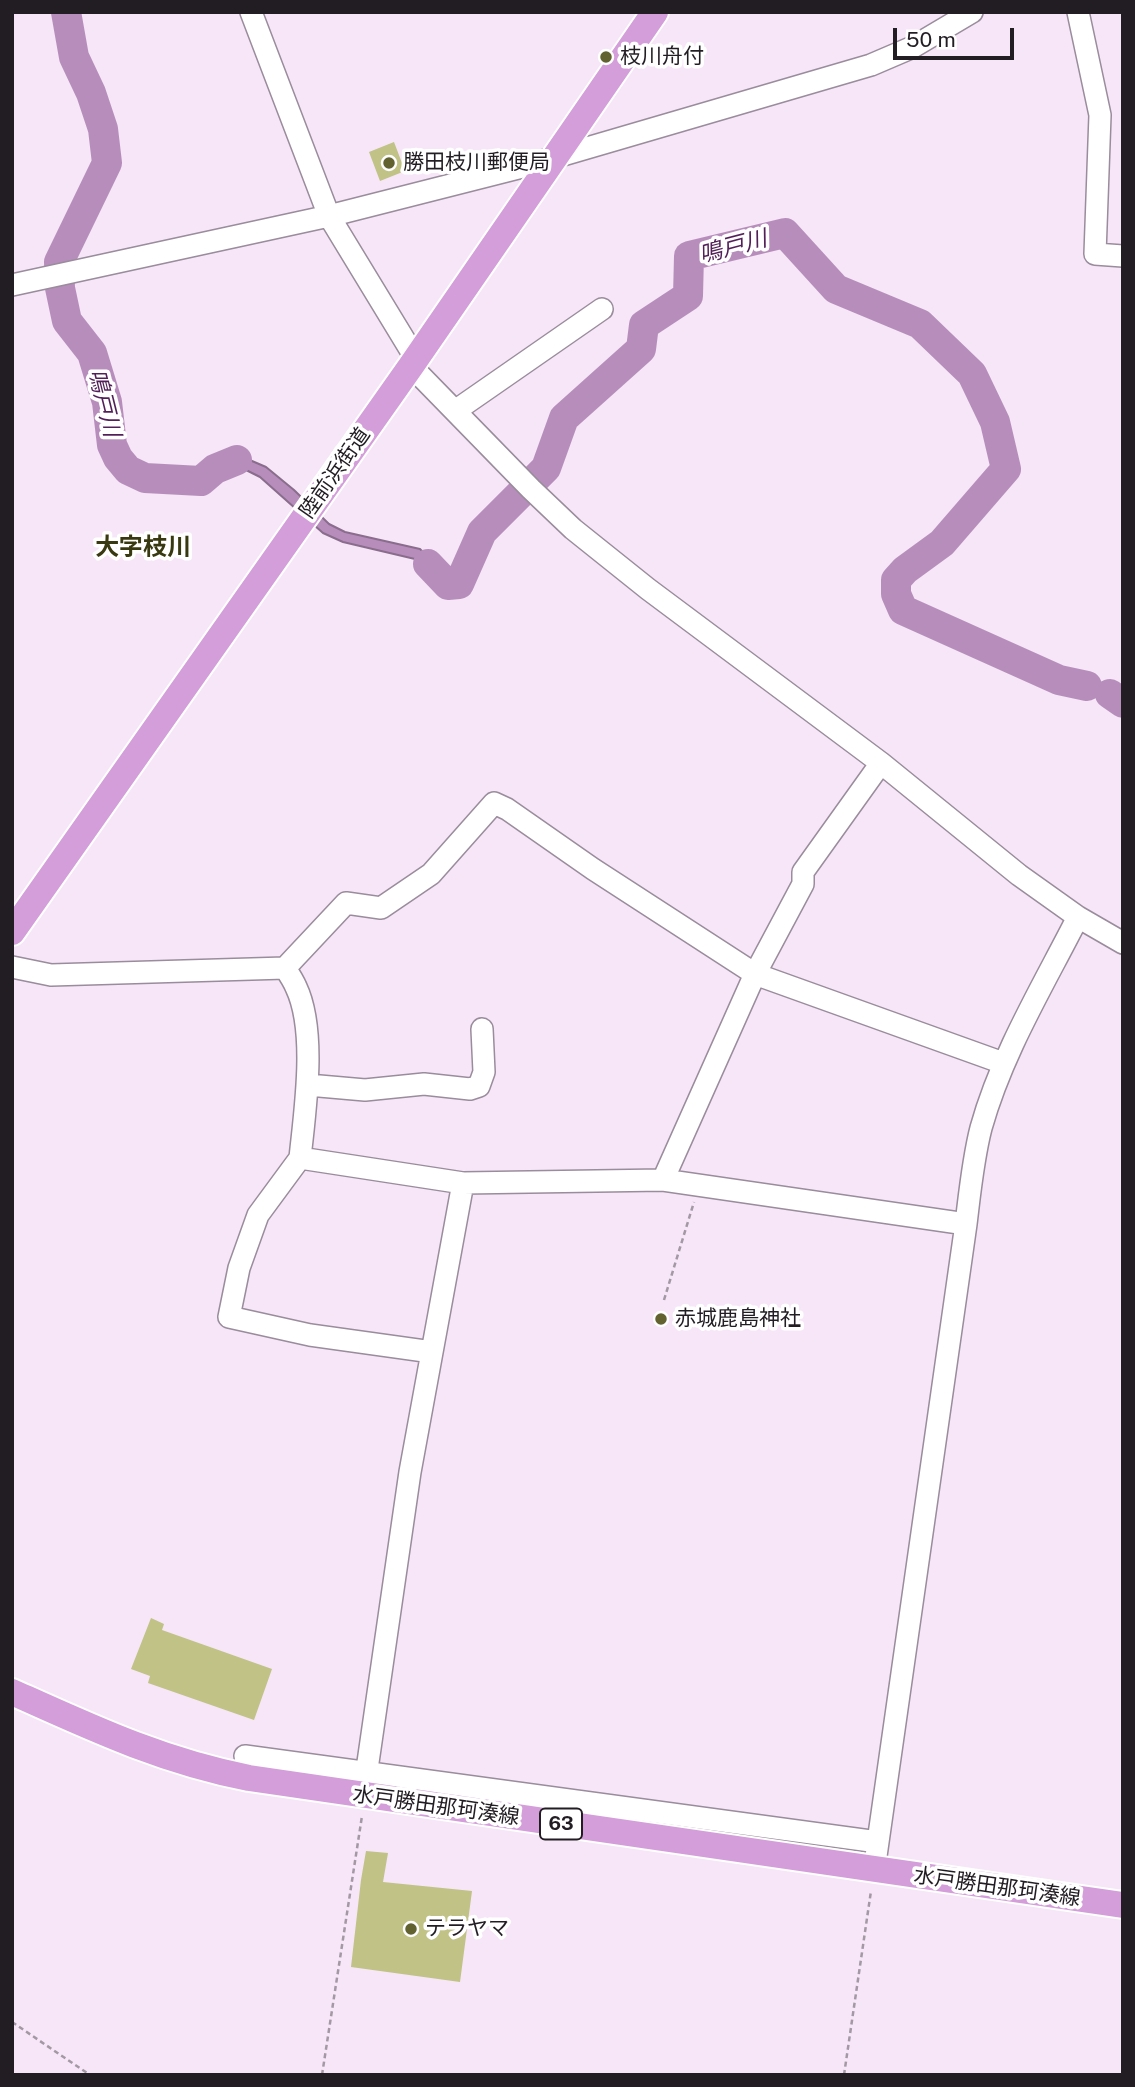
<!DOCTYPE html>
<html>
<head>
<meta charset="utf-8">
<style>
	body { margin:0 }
	#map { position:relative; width:1135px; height:2087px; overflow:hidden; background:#f6e6f7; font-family:"Public Sans",sans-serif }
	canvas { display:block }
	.frame { position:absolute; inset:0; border:14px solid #221d23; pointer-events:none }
	.scale { position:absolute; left:893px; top:28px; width:121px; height:32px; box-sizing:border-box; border:4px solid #221d23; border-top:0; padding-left:9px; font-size:21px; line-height:24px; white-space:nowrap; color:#221d23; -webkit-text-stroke:5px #fff; paint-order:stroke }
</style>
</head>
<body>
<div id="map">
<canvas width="1135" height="2087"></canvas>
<div class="frame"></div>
<div class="scale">50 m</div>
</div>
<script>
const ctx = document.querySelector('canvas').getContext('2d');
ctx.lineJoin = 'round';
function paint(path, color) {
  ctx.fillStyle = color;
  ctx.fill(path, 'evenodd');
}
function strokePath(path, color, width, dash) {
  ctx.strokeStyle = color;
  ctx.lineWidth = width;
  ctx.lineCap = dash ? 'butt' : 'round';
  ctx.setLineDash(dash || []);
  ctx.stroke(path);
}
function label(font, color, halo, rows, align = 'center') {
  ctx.font = font + ' "Public Sans","Noto Sans JP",sans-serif';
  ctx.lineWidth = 7;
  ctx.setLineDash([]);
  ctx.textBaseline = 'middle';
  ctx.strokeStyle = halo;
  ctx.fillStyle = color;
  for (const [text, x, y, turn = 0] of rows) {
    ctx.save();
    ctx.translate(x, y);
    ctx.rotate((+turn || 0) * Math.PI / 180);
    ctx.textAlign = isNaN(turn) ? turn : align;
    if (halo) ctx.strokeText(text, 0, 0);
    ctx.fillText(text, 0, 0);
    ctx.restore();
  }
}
const water = new Path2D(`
	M238,455L266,467L294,490L329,524L345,532L420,549L449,580H457L462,588L446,590L415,559L343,542L323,533L260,477L236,465L217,473L203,485L199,476L213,465Z`);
paint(water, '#b78ebb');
strokePath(water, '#8a6c8d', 2);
strokePath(new Path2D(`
	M66,12L74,57L91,93L103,129L107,163L59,262L60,288L67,321L92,353L107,402L112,445L118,458L128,470L145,478L201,481L215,469L237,460
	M428,564L448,585L459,584L482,532L546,468L564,418L641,349L644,325L688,296L689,256L785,233L836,289L920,324L972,374L995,422L1006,469L942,543L905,570L896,580V594L903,610L1059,680L1087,686
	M1110,694L1123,703`), '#b78ebb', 30);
paint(new Path2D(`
	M394,142L405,171L380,181L369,152Z
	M151,1618L164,1624L162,1630L272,1669L254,1720L148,1683L150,1676L131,1669Z
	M366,1851L388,1853L383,1882L472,1891L460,1982L351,1967L361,1880Z`), '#c0c286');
const minor = new Path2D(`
	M251,12L329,216L416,359
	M1078,12L1100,115L1095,254L1123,256
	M12,285L329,216L522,167L871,65L913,47L972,12
	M411,366L531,489L573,529L648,589L881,763L1019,875L1078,917L1123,943
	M455,411L602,309
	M12,967L51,975L285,968L346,903L381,908L431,874L494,803L507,809L593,869L755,974L1003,1063
	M285,968C289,974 293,980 296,987C317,1031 305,1110 300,1158L463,1183L663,1180L966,1224
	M308,1085L365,1090L424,1084L470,1089L479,1086L484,1072L482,1029
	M300,1158L258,1215L239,1268L229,1317L310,1335L432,1352
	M663,1180L755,974L803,884V872L881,763
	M245,1756L878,1842
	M365,1783L410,1472L463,1183
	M874,1870L966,1224C970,1191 973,1159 981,1128C1002,1053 1043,986 1078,917`);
const major = new Path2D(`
	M12,932L411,366L655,12
	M12,1692C92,1728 162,1761 249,1778L1123,1905`);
strokePath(minor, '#9a8c9c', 24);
strokePath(major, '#fff', 30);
strokePath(new Path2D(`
	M664,1300L694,1202
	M12,2022L90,2075
	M322,2075L362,1816
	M844,2075L871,1891`), '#a398a4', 2.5, [5, 3.5]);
strokePath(minor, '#fff', 21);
strokePath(major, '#d39ed9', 26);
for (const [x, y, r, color] of [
	[606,57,7,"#61622f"],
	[389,163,7,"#61622f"],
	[661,1319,7,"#61622f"],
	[411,1929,7,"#61622f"]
]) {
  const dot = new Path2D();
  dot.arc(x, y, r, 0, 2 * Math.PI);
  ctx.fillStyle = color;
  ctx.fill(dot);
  strokePath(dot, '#fff', 2.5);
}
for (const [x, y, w] of [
	[561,1824,42]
]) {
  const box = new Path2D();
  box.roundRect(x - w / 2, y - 15.5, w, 31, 5);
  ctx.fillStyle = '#fff';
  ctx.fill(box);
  strokePath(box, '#221d23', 2);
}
label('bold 19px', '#221d23', null, [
	["63",561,1824]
]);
label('21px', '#221d23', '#fff', [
	["枝川舟付",620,57],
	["勝田枝川郵便局",403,163],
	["赤城鹿島神社",675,1319],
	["テラヤマ",425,1929]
], 'left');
label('21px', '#221d23', '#fff', [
	["陸前浜街道",335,473,-55],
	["水戸勝田那珂湊線",436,1806,8],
	["水戸勝田那珂湊線",997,1887,8]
]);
label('italic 23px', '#521f58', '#fff', [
	["鳴戸川",733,247,-15],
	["鳴戸川",104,403,76]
]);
label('bold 24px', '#383910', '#fff', [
	["大字枝川",143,548]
]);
</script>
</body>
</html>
